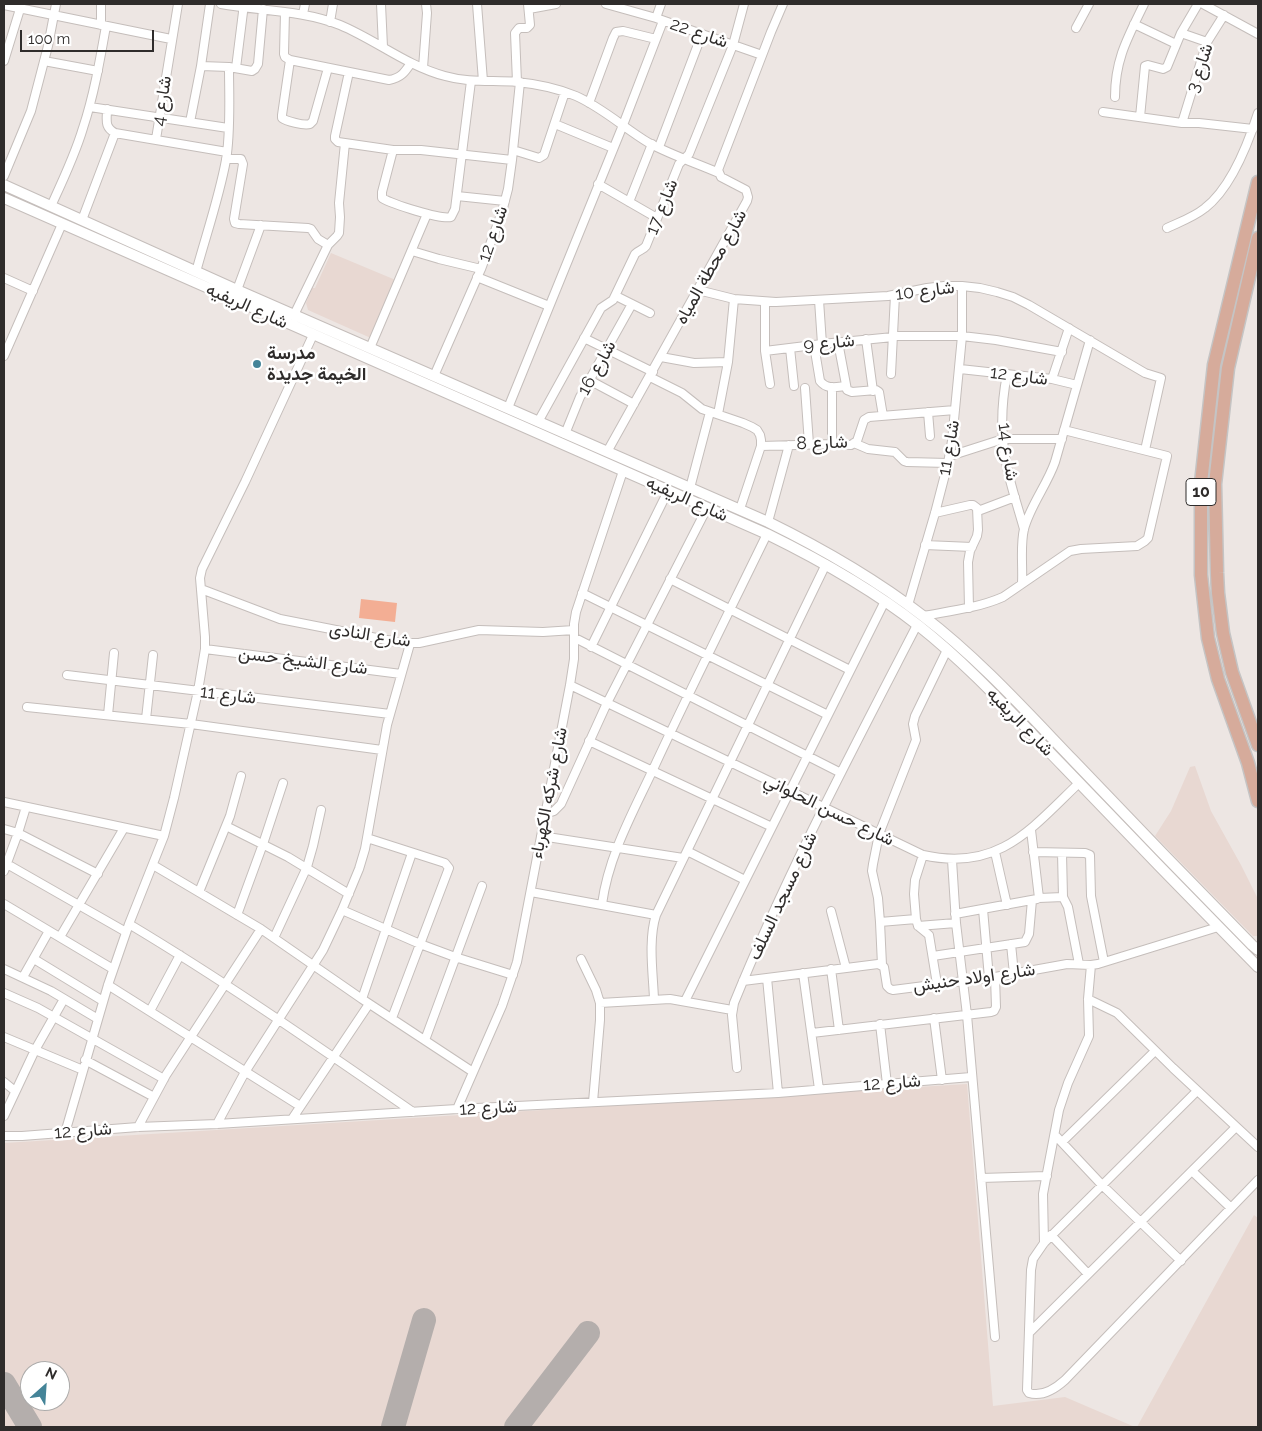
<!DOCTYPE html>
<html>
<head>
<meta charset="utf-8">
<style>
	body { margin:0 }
	#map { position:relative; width:1262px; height:1431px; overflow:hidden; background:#ede6e3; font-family:Raleway,sans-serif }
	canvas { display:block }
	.frame { position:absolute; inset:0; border:5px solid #2f2c2b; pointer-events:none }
	.north { position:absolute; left:20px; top:1361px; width:50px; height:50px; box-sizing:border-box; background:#fff; border:1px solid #acabaa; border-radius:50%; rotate:26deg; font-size:14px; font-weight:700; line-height:20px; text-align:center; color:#2f2c2b }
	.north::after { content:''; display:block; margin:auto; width:18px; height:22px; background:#448498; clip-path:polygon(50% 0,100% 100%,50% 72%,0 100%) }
	.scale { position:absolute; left:20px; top:30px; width:134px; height:22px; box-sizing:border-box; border:2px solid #2f2c2b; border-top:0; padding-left:6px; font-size:15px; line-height:18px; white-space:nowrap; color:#2f2c2b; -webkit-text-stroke:4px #fff; paint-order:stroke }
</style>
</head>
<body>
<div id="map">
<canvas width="1262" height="1431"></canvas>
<div class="frame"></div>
<div class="north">N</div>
<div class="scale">100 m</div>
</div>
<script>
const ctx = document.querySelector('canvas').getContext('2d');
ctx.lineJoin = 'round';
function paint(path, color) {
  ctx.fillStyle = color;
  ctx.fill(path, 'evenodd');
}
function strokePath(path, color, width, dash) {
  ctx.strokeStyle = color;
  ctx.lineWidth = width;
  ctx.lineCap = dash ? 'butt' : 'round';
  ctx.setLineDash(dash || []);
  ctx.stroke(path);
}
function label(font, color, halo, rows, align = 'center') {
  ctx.font = font + ' Raleway,Vazirmatn,sans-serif';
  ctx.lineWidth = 5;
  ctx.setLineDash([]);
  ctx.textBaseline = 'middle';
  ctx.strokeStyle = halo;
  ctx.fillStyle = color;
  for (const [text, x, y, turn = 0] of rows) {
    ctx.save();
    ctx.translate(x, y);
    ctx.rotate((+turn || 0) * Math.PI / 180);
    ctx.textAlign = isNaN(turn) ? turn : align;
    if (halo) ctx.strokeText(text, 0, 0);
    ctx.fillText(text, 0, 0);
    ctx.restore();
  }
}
paint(new Path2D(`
	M331,253L398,281L373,339L308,310L306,303L312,288H315Z
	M1195,766L1211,811L1241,865L1258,899V936H1253L1155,836L1171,811L1190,767Z
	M967,1084L993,1406L1065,1397L1135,1427H4V1143ZM30,1371H60V1401H30Z
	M1254,1215L1258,1218V1427H1137Z`), '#e8d8d2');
paint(new Path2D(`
	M361,599L397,603L395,622L359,618Z`), '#f3ae94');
strokePath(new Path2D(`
	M4,1384L30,1427
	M393,1427L424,1320
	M516,1427L588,1333`), '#b4aeac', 24);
const minor = new Path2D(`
	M221,4C260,11 302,10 340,25C376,40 407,66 445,76C469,83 493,80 517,82C537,84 557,88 576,96C603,108 624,128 649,143C671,155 696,163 719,173
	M381,4L383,47
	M477,4L483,81
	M606,4L656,18L762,55
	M1203,4L1258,34
	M4,5L171,39
	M529,9L556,4
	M285,12L284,54L285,57L290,60L389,80C401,78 405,72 411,63
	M303,14L305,4
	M656,18L661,4
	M330,22L333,4
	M1134,24L1176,44
	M101,25V4
	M1076,28L1089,4
	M1181,33L1207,42
	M290,60L282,115V118C286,121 304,126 310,124C311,123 312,122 313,121L328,68
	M4,61L20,9
	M44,61L98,71
	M201,66L229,67L252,71L255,69L258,64L263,9
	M236,68L244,4
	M423,68L427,13L426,4
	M349,72L335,136V139L338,142L393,150H421L512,160
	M517,82L515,33L519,28H527L530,25L528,4
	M1115,97C1115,59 1128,37 1144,4
	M589,103L613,38L616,32L623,31L656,39
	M90,107L228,128
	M107,109C107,120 104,127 115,133
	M1103,112L1182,123H1199L1253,129
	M1140,117L1145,66L1148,65L1163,69L1167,67L1181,33L1198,4
	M190,122L201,66L210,4
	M1182,123L1207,42L1224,15
	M555,124L613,148
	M156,139L178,4
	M659,147L702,34
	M393,150L382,192V198C392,204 441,220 451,217L455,209L471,81
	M513,150L539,158L544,155L565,92
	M226,159H241L243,164L234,219L235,223L239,224L308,228L311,229L318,239L328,245
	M4,176L31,111L48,46L56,4
	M598,184L657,218
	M457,196L505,201
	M629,202L652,144
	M51,206C63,180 75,155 83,128C94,95 100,60 106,26
	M82,220L115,133L227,152
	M1167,228C1180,222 1194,217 1205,208C1231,188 1248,144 1258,113
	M412,251L439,259L481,269
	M196,272C206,235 219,198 226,160C231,132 229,96 229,67
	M477,277L549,306
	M4,278L33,291
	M237,290L261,225
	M698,290L734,299L776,302L888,296L927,288L944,286H962L980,288L997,292L1013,297L1029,305L1145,373L1161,378L1145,450
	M616,296L650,313
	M819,300L822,344
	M765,302V351L770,384
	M294,315L328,245L337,236L339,233L340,217L339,203L345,143
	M893,336H962L996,340L1062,352
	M584,338L653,372
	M866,339L873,391
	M838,342L847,390L852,392L876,390L879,392L883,416
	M814,345L820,381C827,390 836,387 846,386
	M370,348L427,214
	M790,348L794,386
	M765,351L822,344L893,337
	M4,356L62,224
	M661,357L694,363L728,362
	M960,369L1052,379L1077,385
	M891,374L895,295
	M1007,374C1003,395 1001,417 1003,439C1005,470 1016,500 1024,529
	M434,376L481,269L502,212L508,189L512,160L520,82
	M650,377L682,393L702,409L743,423L752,427L757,430L760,435L761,440V446L740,509
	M1052,379L1069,328
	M589,380L634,404
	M832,387V444
	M805,388L809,444
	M508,408L623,125L663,21
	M928,412L930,436
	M718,414L728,362L734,299
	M538,422L601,308L613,300L635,254C639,250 643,250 646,246L679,164L689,154L733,45L744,4
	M565,434L580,397L632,304
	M854,443L868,449L895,452L904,461L907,462L948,463
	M761,446L832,444L851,445L857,441L864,420L869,417L955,410
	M607,452L747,201L748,197L746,190L721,177L718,170L771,32L783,4
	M950,456L1003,439H1062
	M690,488L710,412
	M978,511L1015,497
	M935,513L970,505H973L977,508L978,530L977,536L970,551L968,562L969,608
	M768,522L789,445
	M925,545L972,547
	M670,579L850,670
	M1022,583C1023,566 1020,546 1024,529C1030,506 1047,485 1055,462L1090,340
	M201,589L280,619L402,643H419L479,630L543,632L574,630
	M582,593L828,715
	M908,605L935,513L948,463L952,441L962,336V286
	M923,616C950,611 978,608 1003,597L1070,551L1081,549L1137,546L1145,541L1148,538L1167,456L1064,430
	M575,638L841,773
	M591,647L668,491
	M205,649L401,674
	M67,675L390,714
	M570,685L923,855C998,872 1030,830 1079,783
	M27,707L191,724L382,750
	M108,715L114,653
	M146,719L153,655
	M589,741L772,827
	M4,802L164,836
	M545,814L554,811L561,804L607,703L707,508
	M226,826L288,857L349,894
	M4,829L18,833L98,874
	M1031,830L1039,898L1063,897
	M541,836L683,858
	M367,838L445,863L449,868L392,1018
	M687,851L745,880
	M995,852L1007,905
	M1033,852L1085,853L1090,855L1091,896L1104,962
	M1062,853L1063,897L1068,907L1079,964
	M923,855L915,880L914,894L916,919L918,926L929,935L937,984
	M952,860L956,923L967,1015L995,1337
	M7,864L126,932
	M153,865L261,929L362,999L473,1072
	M4,871L18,833L26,807
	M199,892L230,816L241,776
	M531,892L656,915
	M4,904L113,969
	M602,904C609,853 635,809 656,763C692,686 730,610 767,534
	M983,909L989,978
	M342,910L420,944L455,957L513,975
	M831,911L846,968
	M955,914L1037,899
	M237,915L263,844L283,783
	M880,922L916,919
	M129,924C226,982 319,1047 413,1112
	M918,926L956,923
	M60,937L124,828
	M274,938L307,867L313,846L321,810
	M1011,944L1014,974
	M933,956L1025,942L1029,934L1032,900
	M34,959L103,1001
	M581,959L596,990L600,1003V1020L593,1102
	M882,965L880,922L878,898L872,871L873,864L879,834L916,740L913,724L915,716L947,650
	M4,969L51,991L98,1019
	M831,969L839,1030
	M803,973L819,1089
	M23,977L49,931
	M767,978L778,1093
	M743,981L878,964L884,967L887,986L890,989L893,990L995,977L1067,964L1091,965L1098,964L1218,927
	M108,985L300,1106
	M4,993L38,1008L164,1079
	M362,999L412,853
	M654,999C653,973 648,940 656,915L826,564
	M1088,999L1117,1013L1173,1068L1258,1147
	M685,1001L885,601
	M600,1003L670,999L732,1010
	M150,1011L180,955
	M934,1018L942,1080
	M880,1024L887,1084
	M812,1033L991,1012L994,1011L996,1007L995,977
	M4,1037L83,1070
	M425,1040L482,886
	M85,1060L154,1097
	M737,1068L732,1015L734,1003C787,873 853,749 917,625
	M4,1082L15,1091
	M1197,1091L1044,1243L1033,1259L1031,1270L1027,1390L1029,1393C1042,1397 1055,1389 1065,1380L1258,1180
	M457,1109L502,1006L517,962L570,685L574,659V624L576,612L623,471
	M4,1116L35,1050L64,999
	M292,1119L369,1004
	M217,1124L245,1072L323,950L342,910L359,869L365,849L387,725L410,644
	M138,1127L166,1075L261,929
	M65,1133L108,985L129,924L164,836L174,798L198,691L205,649V637L200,578L202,569L245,482L313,335
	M1055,1135L1102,1185L1181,1261
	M4,1136H22L138,1127L217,1124L457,1109L778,1093L971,1077
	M1062,1142L1155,1051
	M1192,1171L1231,1208
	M981,1178L1047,1176
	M1051,1235L1088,1274
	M1044,1243L1043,1194L1059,1110L1068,1083L1089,1036L1088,999L1091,965
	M1030,1332L1236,1127`);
const tertiary = new Path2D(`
	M4,185L237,290L768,522C823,549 875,579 923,616C978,658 1025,710 1073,760C1132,822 1192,884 1252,945L1258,950
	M4,198L767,534C820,560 872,589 919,626C971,667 1016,718 1063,766C1127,833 1192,900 1258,967`);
const primary = new Path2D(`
	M1258,182L1214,365L1201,483V575L1208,638L1218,679L1248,763L1258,801
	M1258,238L1228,368L1215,484L1217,573L1218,593L1223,633L1232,672L1258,745`);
strokePath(minor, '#c5bebb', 10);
strokePath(tertiary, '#c5bebb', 12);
strokePath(primary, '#c5c4c4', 15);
strokePath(minor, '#fff', 8);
strokePath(tertiary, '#fff', 10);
strokePath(primary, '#d6ab9b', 12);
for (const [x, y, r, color] of [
	[257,364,5,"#448498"]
]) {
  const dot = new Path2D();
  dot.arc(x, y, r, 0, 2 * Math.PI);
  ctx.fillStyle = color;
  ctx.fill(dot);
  strokePath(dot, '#fff', 2);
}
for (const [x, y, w] of [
	[1201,492,30]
]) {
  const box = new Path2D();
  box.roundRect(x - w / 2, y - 13.5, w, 27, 4);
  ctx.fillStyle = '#fff';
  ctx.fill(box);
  strokePath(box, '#2f2c2b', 1);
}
label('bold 16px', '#2f2c2b', null, [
	["10",1201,492]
]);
label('18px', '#2f2c2b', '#fff', [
	["شارع 22",699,33,19],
	["شارع 3",1200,68,-72],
	["شارع 4",162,101,-81],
	["شارع 17",662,207,-68],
	["شارع 12",493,234,-71],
	["شارع محطة المياه",711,267,-61],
	["شارع 10",925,291,-7],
	["شارع الريفيه",247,306,24],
	["شارع 9",829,343,-6],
	["شارع 16",597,368,-61],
	["شارع 12",1019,376,7],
	["شارع 8",822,443,-2],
	["شارع 11",949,448,-80],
	["شارع 14",1008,452,82],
	["شارع الريفيه",687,499,24],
	["شارع النادى",370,635,9],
	["شارع الشيخ حسن",303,661,7],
	["شارع 11",228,695,7],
	["شارع الريفيه",1020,722,46],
	["شارع شركه الكهرباء",549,793,-79],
	["شارع حسن الحلواني",829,810,26],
	["شارع مسجد السلف",783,896,-65],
	["شارع اولاد حنيش",974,978,-8],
	["شارع 12",892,1083,-4],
	["شارع 12",488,1108,-3],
	["شارع 12",83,1131,-4]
]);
label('bold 18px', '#2f2c2b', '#fff', [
	["مدرسة",267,354],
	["الخيمة جديدة",267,375]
], 'left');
</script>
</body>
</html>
